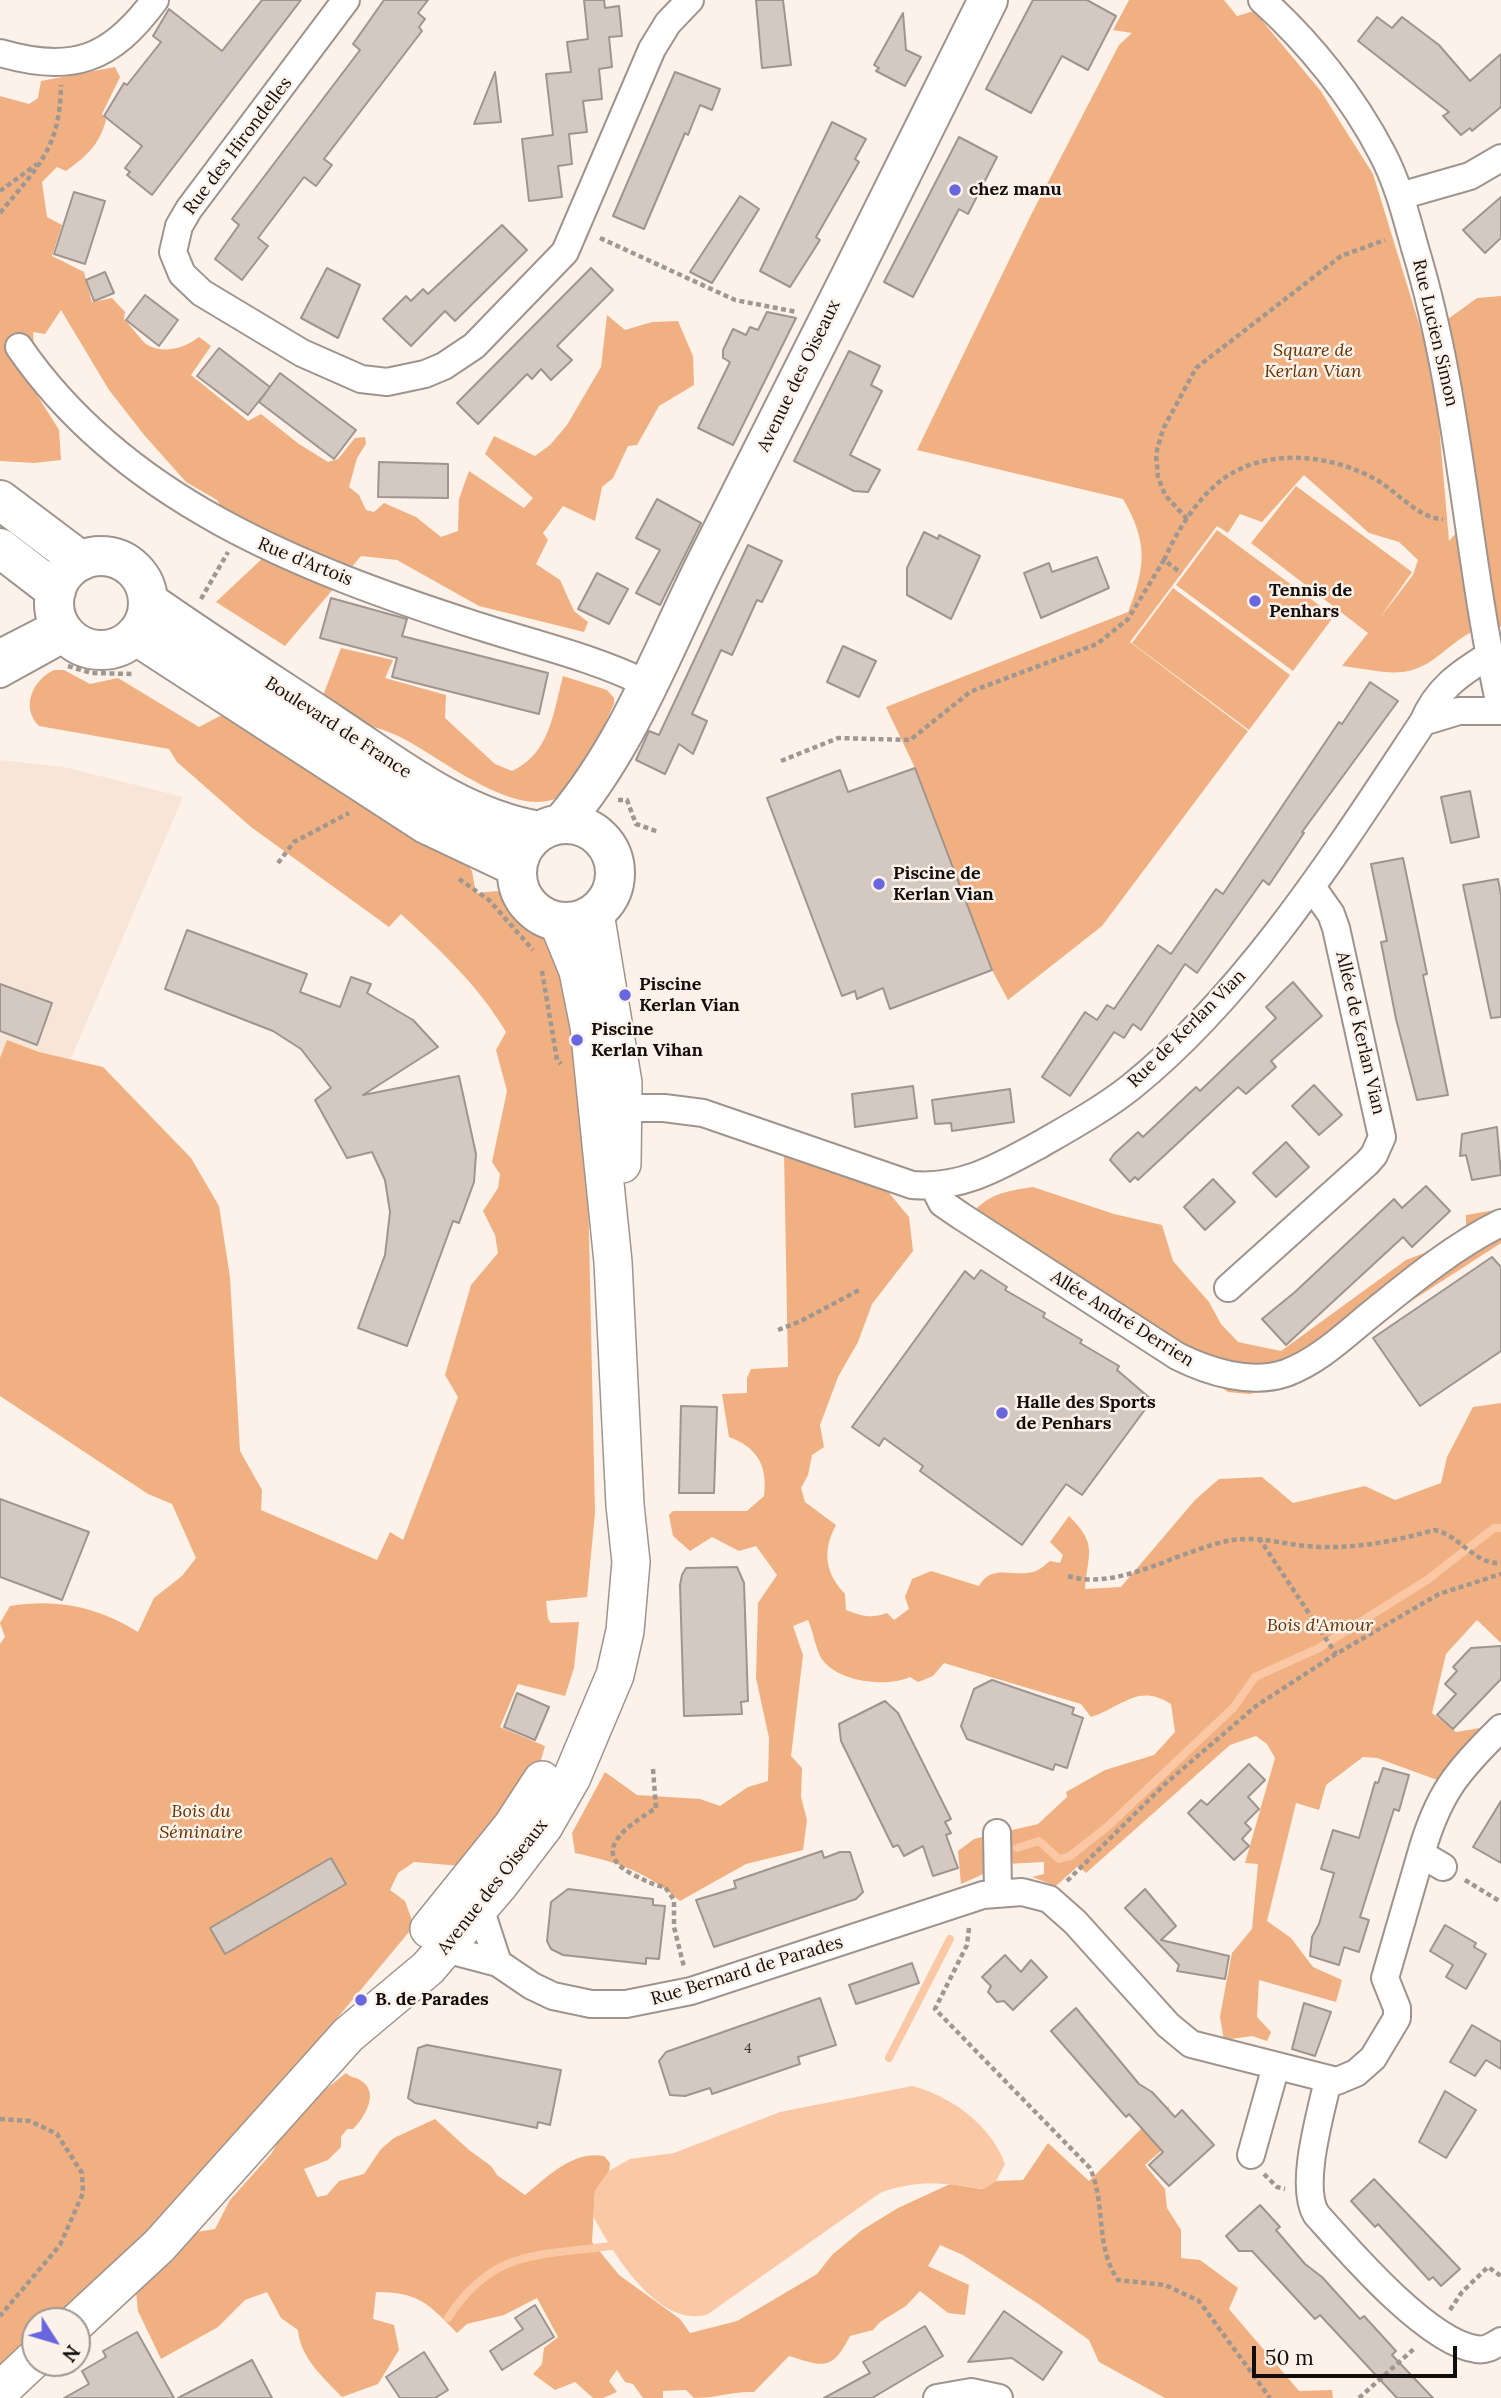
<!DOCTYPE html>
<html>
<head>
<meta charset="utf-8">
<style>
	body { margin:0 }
	#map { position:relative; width:1501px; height:2398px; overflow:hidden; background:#fdf2ea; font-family:Lora,serif }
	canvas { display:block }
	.north { position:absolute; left:21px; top:2307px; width:70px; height:70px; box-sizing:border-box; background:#fdf2ea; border:2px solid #9f9791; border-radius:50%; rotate:127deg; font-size:19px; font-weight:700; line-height:28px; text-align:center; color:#120e0c }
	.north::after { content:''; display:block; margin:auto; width:24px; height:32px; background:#6867e0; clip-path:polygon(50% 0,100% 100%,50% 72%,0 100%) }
	.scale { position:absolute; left:1252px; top:2346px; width:205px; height:32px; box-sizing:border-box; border:4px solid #120e0c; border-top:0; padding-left:9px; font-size:21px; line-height:24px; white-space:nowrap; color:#120e0c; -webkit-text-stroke:5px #fdf2ea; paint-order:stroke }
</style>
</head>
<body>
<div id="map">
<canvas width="1501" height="2398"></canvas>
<div class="north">N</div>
<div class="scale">50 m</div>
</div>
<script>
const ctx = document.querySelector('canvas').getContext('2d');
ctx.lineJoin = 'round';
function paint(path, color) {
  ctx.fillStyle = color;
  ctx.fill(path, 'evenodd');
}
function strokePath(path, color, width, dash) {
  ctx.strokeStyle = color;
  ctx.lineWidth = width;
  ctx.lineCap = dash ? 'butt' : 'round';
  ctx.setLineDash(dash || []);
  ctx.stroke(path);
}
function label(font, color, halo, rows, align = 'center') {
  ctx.font = font + ' Lora,serif';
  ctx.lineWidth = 5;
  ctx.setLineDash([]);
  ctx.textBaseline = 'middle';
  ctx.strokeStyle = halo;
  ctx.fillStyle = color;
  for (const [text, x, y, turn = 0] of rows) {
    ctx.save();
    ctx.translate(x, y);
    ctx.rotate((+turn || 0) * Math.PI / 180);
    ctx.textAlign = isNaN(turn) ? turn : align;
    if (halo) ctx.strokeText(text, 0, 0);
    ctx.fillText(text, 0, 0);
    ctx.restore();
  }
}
paint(new Path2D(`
	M0,760L64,767L183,797L0,1224Z`), '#f7e5d8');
paint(new Path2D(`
	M1129,0H1224L1237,16L1254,11L1320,90L1373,174L1424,340L1436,390L1449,541L1476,511L1464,394L1448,319L1477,298L1501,296V627C1459,622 1442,668 1403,672C1384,674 1361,668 1342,666L1368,633L1251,543L1296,486L1412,572L1379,619L1413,575L1418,560L1399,542L1369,533L1304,475L1262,522L1240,514L1228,533L1217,526L1130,642L1248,731L1102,926L1008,1000L992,970L915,768L886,707L1128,612C1146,567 1148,542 1123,499L917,450L1031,215L1119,45L1132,33L1113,30Z
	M115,67L120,77L102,114L106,120C99,145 87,156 66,171L57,167L42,182L47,217L62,225L52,256L84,272L92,302L112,298L125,312L124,319C130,325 142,341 146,344C163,355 185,348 199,337L211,346L191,375L248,421L261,414L299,444L328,462L338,459L355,438L365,437L366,444L357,458L349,487L359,495L366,510L374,512L384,503L416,517L441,537L458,531L459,499L469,471L524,508L533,498L485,454L494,436L535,456L550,445L567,425L601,367L607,315L625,330L652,322L678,321L693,356L694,385L659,406L637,445L628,446L613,478L602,487L595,521L563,506L543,533L548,540L536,564L560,580L574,611L588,622L584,632L479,606L397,560L361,556L285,646L216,602L283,539L263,527L229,518L217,500L186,482L145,436L109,390L61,310L45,334L33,332L34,348L17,363L59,430L61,460L34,463L0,461V96L29,104L38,98L41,81Z
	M1217,530L1334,616L1293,671L1176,585Z
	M1173,588L1290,675L1249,730L1132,643Z
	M341,648L393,660L385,678L446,695L445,718L495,764L512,771C550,753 553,714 563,676L607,690L614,698V704C602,728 590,765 574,785C532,837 440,755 398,736C371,723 344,723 320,704Z
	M54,670H64L90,684L118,678L199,727L222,715L299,764L458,852L472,871L476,893L497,891L553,933L562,962L571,1041L581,1063L587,1141L595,1513L587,1597L546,1601L548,1619L551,1623L579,1622L574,1668L565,1696L518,1684L500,1727L545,1746L537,1774L461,1866L414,1862L398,1873L390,1890L405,1901L414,1926L183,2203L64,2321H35V2343L0,2367V1644L5,1637L0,1623L10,1606C57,1598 98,1607 138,1632L154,1598L182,1576L196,1558L172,1504L148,1494L0,1396V1058L7,1040L39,1052L103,1067L191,1158L219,1206L230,1277L240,1451L262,1490L261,1510L377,1560L390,1532L403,1540L458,1397L445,1375L471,1285L498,1253L495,1235L483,1211L498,1188L500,1174L492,1162L507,1091L496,1050L506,1032C478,985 441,951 401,914L389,927L251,827L177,762L169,749L39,726C20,707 33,680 54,670Z
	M784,1152L884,1187L909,1217L913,1251L872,1304L858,1342L838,1377L820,1425L824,1447L812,1455L808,1475L801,1488L805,1502L836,1525C822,1551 825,1573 845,1594L846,1610C861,1616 871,1619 887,1613L894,1620L909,1609L905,1597L912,1579L931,1571L979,1586C992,1562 1016,1579 1036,1571C1041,1569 1046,1564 1050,1561L1060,1563L1063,1555L1050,1542L1069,1516C1098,1545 1088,1552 1085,1589L1121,1587L1195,1500L1219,1479L1262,1477L1293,1503L1365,1486L1395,1500L1441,1483L1447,1457L1473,1407L1501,1403V1643L1477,1620L1446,1654L1432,1713L1456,1732L1486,1727L1440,1781L1377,1758L1363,1757L1326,1785L1319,1810L1296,1803L1267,1921L1291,1938L1313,1967L1342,1980L1336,2002L1259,1980L1257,2017L1271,2032L1267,2041L1252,2036L1224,2040L1220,2017L1226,1984L1232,1953L1252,1929L1258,1864L1245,1863L1275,1758L1267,1744L1256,1736L1230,1745L1086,1873L1078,1866L1056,1886L1032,1877L1044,1874V1862L1006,1864L961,1884L958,1851L974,1839L1038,1824L1067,1797L1066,1792L1105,1770L1154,1755L1175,1732L1171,1704C1138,1683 1124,1706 1091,1717L1081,1704L944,1663L933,1676L918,1682L910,1677C886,1688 834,1682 820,1656C815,1645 813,1631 808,1620L793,1626L803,1655L791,1756L802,1768L801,1797L807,1820L803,1850L746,1864L680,1901C645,1871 620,1863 575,1853L572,1833L605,1772L637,1795L700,1799L720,1806L748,1787L768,1781L769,1738L756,1678L758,1603L777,1575L756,1546L739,1551L712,1537L690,1551L673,1536L669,1515L673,1511H747L764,1496C768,1466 757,1447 729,1437L722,1394L747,1393V1378L751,1369L788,1367Z
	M1033,1187L1114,1214L1162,1225L1173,1261L1209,1302L1221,1324L1238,1342L1281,1351L1406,1260L1466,1237V1215L1501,1209V1243L1371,1327L1295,1386L1249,1394L1228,1392L1204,1375L1009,1264L970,1216C987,1194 1006,1191 1033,1187Z
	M346,2073C351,2078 355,2077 360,2080C381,2092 364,2118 353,2129H347L341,2137V2147L328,2160L304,2169L317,2197L327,2195L339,2181L364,2174L381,2149L394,2138L435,2119L469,2150L491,2166L497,2175L525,2195C547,2177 573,2150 604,2156L610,2163L609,2171L595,2191L592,2242L619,2275L680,2319L690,2333L737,2321L763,2306L817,2274L832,2255L862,2230L898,2208L950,2184L982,2189L996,2181L1023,2180L1048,2143L1089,2181L1157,2113L1169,2106L1163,2149L1145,2165L1165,2189L1167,2208L1181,2230V2258L1200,2260L1238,2288L1229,2309L1299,2391L1332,2390L1333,2398H1165L1099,2362L1089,2340L1037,2303L963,2255L940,2245L928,2266L969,2285L965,2315L948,2313L920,2291L906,2306L880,2322L873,2330L850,2336C832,2371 824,2367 789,2356L754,2392C733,2391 716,2398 694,2398L686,2390L663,2391V2398H643L633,2384L625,2382L617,2370L609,2381L617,2392L603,2398H593L575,2382L555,2390L533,2374L542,2364L544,2348L558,2337L537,2298L504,2315L467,2324L457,2333C428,2303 418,2292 376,2292L373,2319L394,2325L399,2350L378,2384L342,2397C324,2378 300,2358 298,2330L281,2318L267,2292L245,2300L218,2327L161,2359L138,2311L136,2292L197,2232L215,2229L230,2200L271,2154L285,2130L306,2105Z`), '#f1b081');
paint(new Path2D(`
	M912,2086C951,2096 991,2125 1005,2164L996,2181L984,2189C947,2183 915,2179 880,2193L708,2314C659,2330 613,2253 593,2216L595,2191L609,2171L630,2159L674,2153L780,2112Z`), '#fac8a5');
strokePath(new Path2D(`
	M1017,1848L1039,1841L1059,1859L1070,1856L1107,1827L1234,1707L1255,1677L1319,1648L1427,1580L1494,1528H1501
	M889,2058L950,1939
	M448,2318C493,2249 537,2256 611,2246L621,2241`), '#fac8a5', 8);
const building = new Path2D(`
	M262,0H301L152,195L127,175L130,172L125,168L142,146L104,116L124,83L127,85L161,42L153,36L169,9L222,51Z
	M384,0H428L418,13L425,19L419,27L422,31L324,159L332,165L316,186L304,177L258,238L268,246L242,280L215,259L239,225L232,219L360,50L353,44Z
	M584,0H604L605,8L619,6L622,36L609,37L612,67L599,69L602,99L583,101L587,132L569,134L572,164L558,166L562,197L529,201L522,139L553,135L546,74L571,72L567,42L588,39Z
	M756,0H783L791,65L762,68Z
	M1033,0H1087L1116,16L1088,70L1062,56L1031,113L986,89Z
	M903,13L906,50L921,57L905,86L876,71L879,68L874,65Z
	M1377,17L1392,28L1402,17L1439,45L1470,81L1501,54V107L1472,131L1470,128L1461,135L1443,116L1449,112L1358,41Z
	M495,72L501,122L474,124Z
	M675,72L720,89L712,110L700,105L688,135L685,133L644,229L613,216Z
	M832,122L866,139L855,159L859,162L816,237L820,240L790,287L760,271Z
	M959,137L997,157L968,214L959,209L913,297L884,282Z
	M74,192L105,201L85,264L54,254Z
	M740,196L759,209L712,283L690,272Z
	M1501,197V238L1485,253L1463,230Z
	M502,225L527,250L455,321L445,311L411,346L383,319L406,296L411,301L423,289L428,294Z
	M327,268L360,285L338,338L301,318Z
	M591,268L613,290L557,346L572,360L551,380L541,369L532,379L527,374L478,424L457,403Z
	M105,272L114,293L94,301L86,280Z
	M145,295L178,320L159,346L126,320Z
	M767,312L796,318L733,445L698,428L730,362L723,358V350L733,329L746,335L750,327L758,330Z
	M219,348L270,387L248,415L197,376Z
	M849,351L880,366L871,385L882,391L850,455L880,470L868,492L854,491L794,461Z
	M280,373L356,430L334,459L259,402Z
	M379,462L448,464V498L378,497Z
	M657,499L701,523L660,605L636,593L660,550L636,538Z
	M924,532L938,539L939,535L980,556L951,619L907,595V568Z
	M748,545L782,561L762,602L757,600L732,655L721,650L692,714L707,721L693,754L679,744L665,774L636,760L649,731L659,735Z
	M1097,557L1109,588L1041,618L1024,573L1049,563L1052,572Z
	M597,573L628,589L609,624L578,609Z
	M331,598L407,619L402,636L548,673L539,714L392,677L397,658L320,638Z
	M843,646L876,661L859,697L827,682Z
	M1370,682L1398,701L1302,832L1304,833L1269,885L1263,880L1197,973L1185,964L1141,1030L1133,1024L1124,1038L1114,1032L1070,1096L1042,1077L1085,1012L1097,1020L1107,1005L1114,1009L1158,945L1171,954L1216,889L1223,894L1339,722L1342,724Z
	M915,768L992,970L890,1009L883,988L857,999L855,991L842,996L767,798L840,770L848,792Z
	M1470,791L1479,837L1451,843L1441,797Z
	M1403,858L1427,974L1423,975L1448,1095L1417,1100L1396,1019L1381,942L1387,941L1371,864Z
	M1498,879L1501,895V1017L1491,1018L1463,885Z
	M187,930L307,974L300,992L340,1007L351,977L371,984L367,993L413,1020L438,1047L363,1095L459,1076L476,1154L474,1182L459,1223L453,1221L407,1346L358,1328L385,1255L390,1212L385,1180L372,1152L347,1158L315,1100L331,1088L301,1049L273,1031L165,989Z
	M1293,982L1322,1016L1271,1061L1276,1067L1246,1094L1238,1087L1138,1180L1135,1177L1130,1182L1110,1160L1114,1154L1138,1132L1143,1137L1196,1087L1200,1091L1276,1018L1266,1007Z
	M0,984L52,1003L37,1045L0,1031Z
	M1314,1085L1342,1115L1319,1135L1292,1106Z
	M913,1086L917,1118L855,1127L852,1094Z
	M1010,1089L1014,1122L952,1131L951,1123L935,1124L932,1100Z
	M1497,1127L1501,1175L1472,1180L1466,1155L1460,1156L1462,1134Z
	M1286,1142L1309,1167L1276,1197L1253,1173Z
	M1213,1179L1235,1202L1205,1230L1184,1207Z
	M1426,1186L1450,1211L1412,1247L1403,1237L1286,1345L1262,1319L1295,1292L1394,1199L1402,1208Z
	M1492,1257L1501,1267V1351L1420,1406L1373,1338Z
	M981,1270L1007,1287L1005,1290L1045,1313L1043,1317L1082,1340L1080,1343L1119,1366L1117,1370L1152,1400L1082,1495L1066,1484L1022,1545L920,1471L923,1466L884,1438L879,1446L852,1427L965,1271L974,1279Z
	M681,1406L717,1407L714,1493H679Z
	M0,1499L89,1532L62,1600L0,1577Z
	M737,1567L744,1583L748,1701L741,1702L742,1714L684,1716L680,1585L682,1575L686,1568Z
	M1501,1646V1679L1453,1729L1437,1715L1456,1694L1445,1684L1457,1671L1453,1667L1471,1648Z
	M992,1680L1074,1708L1072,1714L1083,1718L1067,1768L1055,1764L1053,1770L967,1739L961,1726L974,1689Z
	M517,1693L549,1707L535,1740L504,1727Z
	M885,1701L898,1713L951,1819L945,1822L951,1833L946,1835L958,1868L933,1876L923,1846L904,1856L898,1845L893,1847L841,1741L839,1724Z
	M1249,1764L1265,1780L1248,1797L1259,1809L1245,1823L1251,1829L1242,1839L1249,1846L1234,1860L1188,1813L1201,1800L1207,1805Z
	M1383,1768L1409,1775L1399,1811L1394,1809L1360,1917L1369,1920L1359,1952L1344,1947L1339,1965L1310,1956L1312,1937L1319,1924L1334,1873L1321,1869L1333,1830L1359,1838L1375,1782L1378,1783Z
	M1501,1801V1863L1473,1847Z
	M822,1851L824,1858L840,1852H850L863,1892L856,1899L714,1947L696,1900L736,1888L734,1881Z
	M331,1858L346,1884L225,1954L210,1928Z
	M568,1889L653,1899V1905L665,1906L659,1959L646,1958V1964L563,1955L551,1949L547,1941L551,1902Z
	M1145,1889L1176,1926L1161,1940L1229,1956L1225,1979L1177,1971L1179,1965L1125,1908Z
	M1445,1925L1476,1943L1474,1947L1486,1954L1466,1989L1446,1977L1453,1965L1430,1951Z
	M1005,1955L1021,1972L1031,1960L1047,1977L1013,2010L1004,2001L997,2002L988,1992L991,1986L982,1977Z
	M912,1963L919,1983L856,2004L849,1985Z
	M820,1998L836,2045L798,2057L800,2064L712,2094L710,2088L685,2096L670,2095L659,2061L666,2052Z
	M1304,2003L1331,2012L1315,2056L1292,2049Z
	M1076,2008L1139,2084L1152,2092L1175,2117L1182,2110L1214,2145L1169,2186L1149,2165L1163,2152L1129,2114L1126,2117L1051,2031Z
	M1472,2025L1501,2042V2069L1486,2060L1475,2076L1450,2062Z
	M427,2045L561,2070L550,2125L538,2122L537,2128L415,2103L408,2098L418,2048Z
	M1445,2091L1476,2110L1446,2158L1419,2142Z
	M1374,2179L1460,2269L1441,2286L1433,2277L1429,2280L1378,2224L1375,2227L1351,2201Z
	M1260,2205L1280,2227L1276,2230L1305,2264L1322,2277L1360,2319L1364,2316L1396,2351L1392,2355L1433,2398H1397L1320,2315L1315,2319L1252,2251H1239L1226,2236Z
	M535,2305L554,2337L502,2370L490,2351L523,2329L515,2318Z
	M1004,2311L1062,2352L1043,2380L1012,2358L968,2362Z
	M925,2326L943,2356L872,2398H824L870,2373L863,2362Z
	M137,2332L174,2398H64L89,2384L82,2371L106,2357L103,2351Z
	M424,2352L448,2390L435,2398H400L386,2377Z
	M252,2360L272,2398H178Z`);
paint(building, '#d3c9c1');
strokePath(building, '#9f958e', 2);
const minor = new Path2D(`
	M346,0L189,209L179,226L173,252L182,274L202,293L302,353L361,379L387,382L425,374L444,366L474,346L565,252L652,49L668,23L690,0
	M1262,0C1309,42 1353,97 1382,153C1398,183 1406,216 1415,248C1461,399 1466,557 1501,710
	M0,53C72,74 111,60 155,0
	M1400,196L1470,176L1501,158
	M19,347C124,500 302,569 472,624C530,643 593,657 647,684
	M0,653L56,624
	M0,674L67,637
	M1423,722L1459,711H1501
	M606,1108H664L703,1113L912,1185C962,1189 999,1167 1041,1144C1072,1126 1103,1109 1131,1087C1249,992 1340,847 1423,722C1437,689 1459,674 1488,656
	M934,1187L942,1203L961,1216L1177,1356C1209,1372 1251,1385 1286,1373C1316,1362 1341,1339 1365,1319C1407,1285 1452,1247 1501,1223
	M1228,1288L1367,1163L1374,1155L1382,1137L1336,928L1331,914L1312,887
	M997,1833L998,1892
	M1421,1854C1438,1794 1457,1771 1501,1728
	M468,1905L480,1908L498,1963
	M448,1933L445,1949L498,1963L532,1986L553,1996L591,2004H626L691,1991L983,1895L1022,1892L1049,1899L1075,1922L1168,2025L1191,2044L1337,2081L1356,2073L1373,2058L1397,2018V2008L1385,1978L1421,1854L1443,1867
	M1328,2080C1321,2113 1299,2185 1316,2214C1349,2251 1427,2342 1476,2349C1486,2351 1493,2346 1501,2341
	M1251,2155L1276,2066
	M937,2398L971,2392L999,2398`);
const secondary = new Path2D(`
	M595,913L623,1083L622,1164
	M429,1929L512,1826L542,1780
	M77,2322L159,2246L348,2035L428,1968L499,1885L544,1826L572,1777L615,1675L625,1631L631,1562L625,1505L613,1262L589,1026L578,971L558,922
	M0,2391L35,2358`);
const primary = new Path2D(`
	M0,500L81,561
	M0,548L56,591
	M54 603a47 47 0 1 1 94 0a47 47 0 1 1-94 0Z
	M149,602C209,644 270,683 332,724C397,767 461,818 539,831
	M135,635L426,824L517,867
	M562,823C629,745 664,646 710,555C804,371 896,185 988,0
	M517 873a49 49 0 1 1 98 0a49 49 0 1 1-98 0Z`);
strokePath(minor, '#9e948d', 30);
strokePath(secondary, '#9e948d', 40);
strokePath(primary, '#9e948d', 42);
strokePath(new Path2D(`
	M0,191L37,164
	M0,213C38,166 60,149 61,85
	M600,238L735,300L797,312
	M1187,519L1165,495L1158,477L1156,454L1163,429L1196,368L1341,256L1385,240
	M1164,560C1177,531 1197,498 1223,479C1268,446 1336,455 1380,482C1399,494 1420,519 1443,519
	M201,599L228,552
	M68,666L91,673L132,674
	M781,761L838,738L910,740L970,692L1097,644L1128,619L1164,560L1181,573
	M618,800H627L636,824L659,832
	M278,863L294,842L349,813
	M459,879L489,900L533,950
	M542,971L557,1060L561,1064
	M778,1330L801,1321L861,1289
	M1259,1538L1336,1654
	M1068,1576C1120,1592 1182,1548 1233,1540C1260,1536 1281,1544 1307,1546C1351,1550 1392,1542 1434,1530C1459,1534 1474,1565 1501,1563
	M653,1769L656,1808C633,1823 588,1849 630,1873C642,1879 652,1885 665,1887L674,1900V1927L684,1967
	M1465,1880L1501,1902
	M1067,1881L1165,1784L1256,1706L1336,1654L1439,1594L1501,1574
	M969,1928L967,1945L935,2009L1090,2168C1106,2203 1095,2248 1118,2280L1165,2285L1199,2301L1270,2398
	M0,2119L30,2121L57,2134L82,2173L83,2193L60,2245L0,2316
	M1264,2174L1277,2187L1285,2189
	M1450,2310L1462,2292L1488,2267L1501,2276
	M1359,2398L1416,2347`), '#9f9791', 4.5, [5, 3.5]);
strokePath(minor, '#fff', 26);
strokePath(secondary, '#fff', 37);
strokePath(primary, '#fff', 38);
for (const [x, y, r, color] of [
	[955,190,7,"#6867e0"],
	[1255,601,7,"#6867e0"],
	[879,884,7,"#6867e0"],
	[625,995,7,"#6867e0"],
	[577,1040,7,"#6867e0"],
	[1002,1413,7,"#6867e0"],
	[361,2000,7,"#6867e0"]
]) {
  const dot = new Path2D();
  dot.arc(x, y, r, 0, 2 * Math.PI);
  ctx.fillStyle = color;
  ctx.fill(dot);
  strokePath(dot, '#fdf2ea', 2.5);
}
label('14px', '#423d39', null, [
	["4",748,2049]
]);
label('18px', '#120e0c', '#fdf2ea', [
	["Rue des Hirondelles",238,146,-53],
	["Rue Lucien Simon",1435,333,77],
	["Avenue des Oiseaux",799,376,-64],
	["Rue d'Artois",305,562,22],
	["Boulevard de France",338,728,33],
	["Rue de Kerlan Vian",1187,1029,-45],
	["Allée de Kerlan Vian",1360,1033,77],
	["Allée André Derrien",1122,1319,32],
	["Avenue des Oiseaux",493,1887,-52],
	["Rue Bernard de Parades",747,1971,-17]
]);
label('bold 18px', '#120e0c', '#fdf2ea', [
	["chez manu",969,190],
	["Tennis de",1269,591],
	["Penhars",1269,612],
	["Piscine de",893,874],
	["Kerlan Vian",893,895],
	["Piscine",639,985],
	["Kerlan Vian",639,1006],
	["Piscine",591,1030],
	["Kerlan Vihan",591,1051],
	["Halle des Sports",1016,1403],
	["de Penhars",1016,1424],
	["B. de Parades",375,2000]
], 'left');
label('italic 18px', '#653200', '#fdf2ea', [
	["Square de",1313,351],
	["Kerlan Vian",1313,372],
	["Bois d'Amour",1320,1626],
	["Bois du",201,1812],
	["Séminaire",201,1833]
]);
</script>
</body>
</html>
